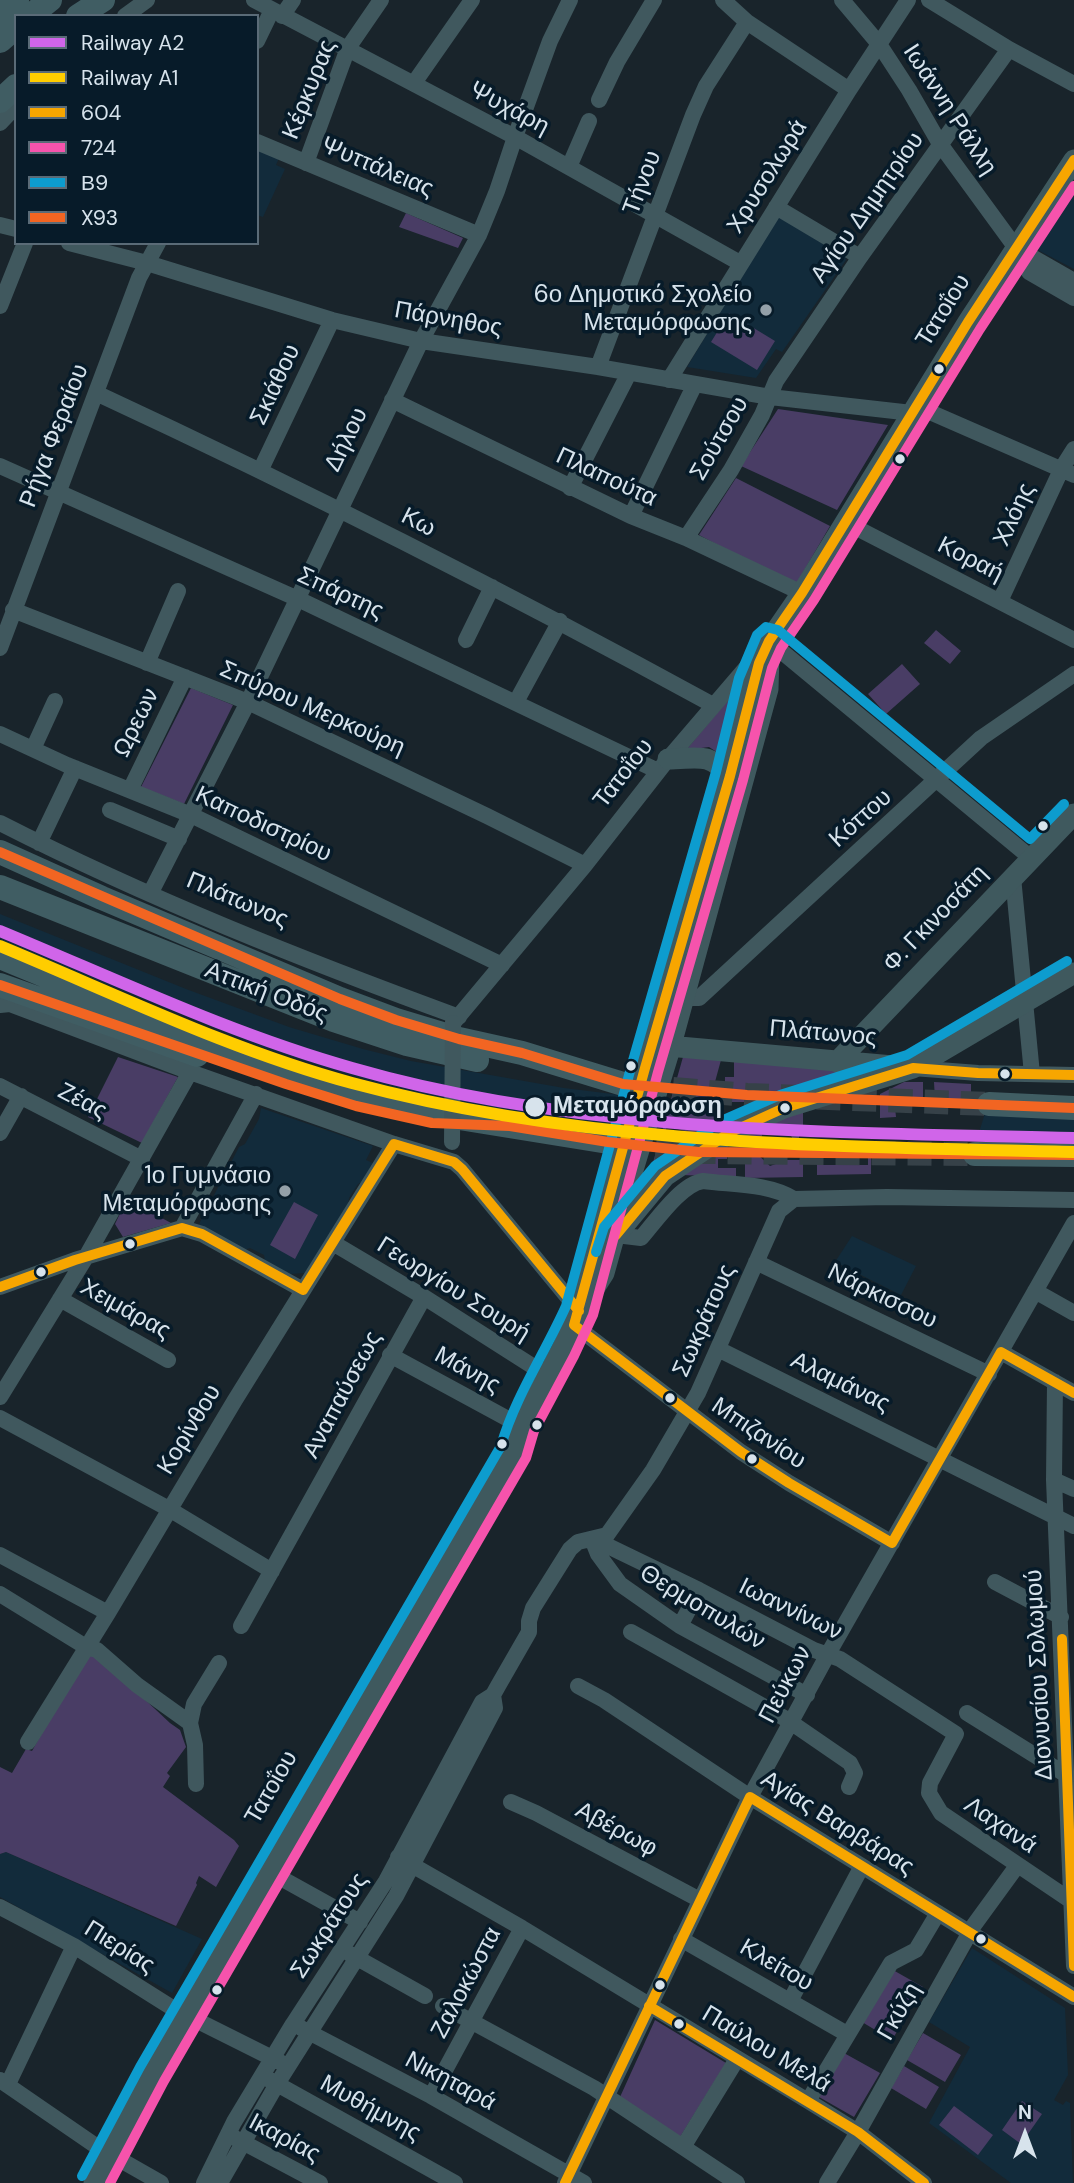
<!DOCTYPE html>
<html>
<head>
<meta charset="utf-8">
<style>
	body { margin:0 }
	#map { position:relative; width:1074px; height:2183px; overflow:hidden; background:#19242b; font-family:"DM Sans",sans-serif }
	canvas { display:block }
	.legend { position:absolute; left:14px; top:14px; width:245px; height:231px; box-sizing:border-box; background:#071b29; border:2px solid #5a6b77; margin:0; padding:9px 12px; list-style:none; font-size:21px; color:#d7e3ec }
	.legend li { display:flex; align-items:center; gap:14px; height:35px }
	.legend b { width:35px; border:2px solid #5a6b77 }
	.north { position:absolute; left:990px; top:2099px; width:70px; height:70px; -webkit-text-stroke:5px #071b29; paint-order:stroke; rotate:0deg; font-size:19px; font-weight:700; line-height:28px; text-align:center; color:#d7e3ec }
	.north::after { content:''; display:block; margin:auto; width:24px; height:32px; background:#d7e3ec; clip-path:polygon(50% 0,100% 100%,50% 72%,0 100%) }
</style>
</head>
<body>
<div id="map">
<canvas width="1074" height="2183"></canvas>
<ul class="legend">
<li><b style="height:9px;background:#d065e9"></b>Railway A2</li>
<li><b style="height:9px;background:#ffcd00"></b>Railway A1</li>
<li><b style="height:9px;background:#f7a600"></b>604</li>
<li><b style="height:9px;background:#f653ac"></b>724</li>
<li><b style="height:9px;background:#0d9cce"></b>Β9</li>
<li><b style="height:9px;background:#f26522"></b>X93</li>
</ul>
<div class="north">N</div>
</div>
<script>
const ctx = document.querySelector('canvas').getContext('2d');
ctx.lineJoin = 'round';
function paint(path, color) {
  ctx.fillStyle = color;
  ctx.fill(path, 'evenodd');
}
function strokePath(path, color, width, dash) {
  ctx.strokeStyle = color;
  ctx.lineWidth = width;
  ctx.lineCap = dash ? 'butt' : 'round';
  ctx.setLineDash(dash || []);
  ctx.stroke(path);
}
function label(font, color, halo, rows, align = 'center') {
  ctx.font = font + ' "DM Sans",sans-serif';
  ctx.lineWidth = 7;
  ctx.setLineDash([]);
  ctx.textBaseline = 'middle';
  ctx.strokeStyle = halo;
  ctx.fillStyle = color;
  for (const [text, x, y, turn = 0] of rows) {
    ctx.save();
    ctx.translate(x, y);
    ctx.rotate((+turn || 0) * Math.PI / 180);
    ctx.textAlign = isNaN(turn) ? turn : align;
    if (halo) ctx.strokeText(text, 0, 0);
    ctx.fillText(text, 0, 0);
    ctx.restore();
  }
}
paint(new Path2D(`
	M257,148L279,158L276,165L285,169L263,217L257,215Z
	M1074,191V269L1034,248Z
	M778,216L845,257L846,260L782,352L776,349L756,378L687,367Z
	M0,914L186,989L289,1027L363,1049L411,1061L564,1088L669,1101L661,1132L479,1107L404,1091L329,1069L261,1047L0,941Z
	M261,1108L373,1146L366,1160L373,1163L363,1181L358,1184L349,1198L348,1204L306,1273L288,1274L265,1261L264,1255L250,1248L244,1250L199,1224L239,1147L245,1144L259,1119Z
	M985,1113L1074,1116V1142L977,1139Z
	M852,1236L916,1266L901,1295L835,1262Z
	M6,1852L202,1939L172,1993L0,1897V1854Z
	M972,1948L1065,2008L1068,2075L1054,2100L1063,2105L1066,2101L1070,2103L1073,2183H1011L929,2123L970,2047L929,2022Z`), '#122b3b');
paint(new Path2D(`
	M406,213L463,238L458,248L399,227Z
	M729,313L775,341L757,370L711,342Z
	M778,409L888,425L837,510L741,466Z
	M736,478L830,526L795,586L699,535Z
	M936,630L961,651L950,664L924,643Z
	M902,664L920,684L886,714L868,694Z
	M744,681L726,758L709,747L686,750Z
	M191,688L233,705L184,804L141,787Z
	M118,1057L178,1077L142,1143L88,1117Z
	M683,1057L721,1060L707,1111H721L722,1117H734L703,1136L667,1126L665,1133L694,1142L658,1174L650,1173Z
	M734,1061L866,1072L763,1105L762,1094H752V1102H725V1077H734Z
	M904,1082H923V1100H903V1107H895L896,1117L880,1118V1094Z
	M934,1082L971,1084V1100H935Z
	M803,1112V1127L799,1128V1140H803V1151H792V1137L783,1129L772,1130V1120Z
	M761,1124L762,1136L756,1153L770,1166L787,1160H803V1177L745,1178V1131Z
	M738,1135L737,1150L727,1149V1159H718V1168H736V1177L681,1175Z
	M817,1158H820L821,1165H840L841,1159H847V1165H868V1158H871V1174L817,1175Z
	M127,1199L171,1223L123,1237L115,1224Z
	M294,1202L318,1215L295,1259L270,1245Z
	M87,1652L109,1666L170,1723L180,1730L186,1747L167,1773L170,1776L163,1787L234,1840L239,1846L216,1887L199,1876L196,1883L197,1885L176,1926L6,1852L0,1854V1767L12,1773L26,1749L32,1751Z
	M893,1970L923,1987L892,2040L862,2022Z
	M655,2020L726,2063L680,2137L620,2097Z
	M923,2033L961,2055L945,2082L907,2060Z
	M844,2053L880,2073L854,2117L819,2097Z
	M904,2066L939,2087L926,2109L891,2088Z
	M1022,2101L1042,2114L1021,2144L1002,2130Z
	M954,2106L993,2135L978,2155L939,2125Z`), '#493d65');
strokePath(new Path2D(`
	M637,1086L747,1095L989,1104
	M620,1144L699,1152L975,1154`), '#364148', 24, [24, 12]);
strokePath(new Path2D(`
	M254,0L515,137L740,263
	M723,0L747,22L849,90
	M842,0L879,44L909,90L940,144L1016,248L1029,272L1074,298
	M929,0L1009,49L1074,84
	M125,16L147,0
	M282,16L293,0
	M257,41L272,10
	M414,83L472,0
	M599,100L617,62L654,0
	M0,123L16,106
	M257,142L479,235
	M306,163L348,48L381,0
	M569,167L589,121
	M776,207L860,257
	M0,225L16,229
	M69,243L147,263L332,320L421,341L598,367L770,397L912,413
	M1018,249L1074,281
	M0,306L25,243
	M598,367L693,115L706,86L747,22
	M669,380L849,90L908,0
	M96,393C305,490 510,594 713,705
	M392,400L631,516L686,538L802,593
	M916,406L1074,475
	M0,466L298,599L658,771
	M261,469L332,320
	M570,488L629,373
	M631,516L695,384
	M845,522L1074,640
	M686,538L731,470L762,415L776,381L860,257L1009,49
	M1000,601L1062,468L1074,449
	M13,610L248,702L487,816L585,865
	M466,640L492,587
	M0,648L139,278L158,243
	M147,663L178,591
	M516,702L560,621
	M0,734L67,765L191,815L502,965
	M33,749L55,701
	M130,790L185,677
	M110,810L179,839
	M0,823C147,898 303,960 459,1017
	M39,843L75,768
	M1013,877L1032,1074
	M150,894L248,702L421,341L479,235L497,191L515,137L550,41L570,0
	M683,998H699L981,738L1074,674
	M0,1005L10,1004L190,1072L394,1144L454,1162L462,1169L579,1311
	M453,1023L585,865L668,759L769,641L1031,858
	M913,1068L978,1073L1074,1075
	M0,1086L142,1159
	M0,1133L21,1096
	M182,1228L256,1094
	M616,1235L641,1238C656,1221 681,1184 703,1181C733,1185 768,1183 794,1199L887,1197L1074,1200
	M333,1243L424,1297L548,1376
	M756,1262L989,1374
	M0,1287L75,1260L182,1228L202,1234L303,1290
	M1035,1291L1074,1313
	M60,1299L168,1360
	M574,1325L741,1452L789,1483L892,1543
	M718,1349L1074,1526
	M1001,1352L1074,1393
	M390,1355L521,1426
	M1055,1382L1054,1480L1074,1966
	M0,1397L86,1257L190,1072
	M0,1418L169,1509L272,1571
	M1054,1480L1074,1489
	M598,1538L610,1547L699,1590L814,1650L840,1659L956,1734L930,1783L929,1793L941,1813L1073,1902
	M592,1539L598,1554L620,1584L680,1626L807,1695
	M0,1555L108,1613
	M995,1582L1061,1617
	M0,1594L86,1647L97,1650L137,1685L190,1723
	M241,1626L424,1297
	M680,1626L699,1590
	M631,1632L786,1719L850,1763L855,1773L849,1787
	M578,1686L604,1700L750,1797L1074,1997
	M967,1713L1068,1776
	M28,1742L108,1613L235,1400L394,1144
	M196,1784L195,1745L190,1723L194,1704L219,1663
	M511,1802L536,1813L700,1900
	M398,1857L522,1928L808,2101L858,2132L924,2183
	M270,1872L360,1922
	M0,1907L74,1946L174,2009L280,2062
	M681,1939L847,2034
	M350,1954L425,1996
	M790,2001L862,1866
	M443,2006L594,2088L737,2183
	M301,2028L431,2096L584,2183
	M268,2079L455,2183
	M0,2080L96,2146L161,2183
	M8,2084L74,1946
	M431,2096L522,1928
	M808,2101L891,1963L916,1950L938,1913
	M233,2137L320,2183
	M683,2147L737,2059
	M204,2183L234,2122L293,2024L386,1881L482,1702L493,1695L498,1686L529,1632V1621L533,1608L570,1549L578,1542L607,1535L653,1470L698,1393L779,1211L794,1199
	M220,2183L277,2084L396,1896L495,1708L493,1695
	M565,2183L750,1797L828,1654L1074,1223
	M827,2183L858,2132L974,1925L1017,1866`), '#40585e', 16);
strokePath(new Path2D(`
	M668,759C698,759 707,751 730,776
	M657,1045L904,1067
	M650,1051L730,776L753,681L769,641L802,593L968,322L1074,160
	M669,1052L768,689L769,654
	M837,1062L1074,814
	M616,1235L665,1176L729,1133L784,1108L913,1068L1074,973
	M588,1298L604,1273L632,1173
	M94,2183L152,2074L514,1451L521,1426L562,1349L579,1311L617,1172`), '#3f595e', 21);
strokePath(new Path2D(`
	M0,13L17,0
	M30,16L50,0
	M78,16L103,0
	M0,41L16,27
	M0,101L16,86
	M0,852L102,898L340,999L396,1020L459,1039L522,1053L623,1084
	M0,887L334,1020L407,1044L477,1060
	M0,957L230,1052L375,1099L422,1112L608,1142
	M0,985L197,1055
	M989,1104L1074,1108
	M975,1154L1074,1155`), '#405d63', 24);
strokePath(new Path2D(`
	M452,1142L453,1023`), '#40585e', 16);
strokePath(new Path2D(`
	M617,1172L650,1051
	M632,1173L669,1052`), '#3f595e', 21);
strokePath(new Path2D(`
	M1074,160L968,322L802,593L769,641L759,663L730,776L645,1068L574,1325L741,1452L789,1483L892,1543L1001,1352L1074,1393
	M616,1235L665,1176L729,1133L784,1108L913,1068L978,1073L1074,1075
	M0,1287L75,1260L182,1228L202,1234L303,1290L394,1144L454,1162L462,1169L579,1311
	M1062,1639L1074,1966
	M649,2006L858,2132L924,2183
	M565,2183L750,1797L1074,1997`), '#f7a600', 10);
strokePath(new Path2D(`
	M110,2183L164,2081L526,1458L534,1431L574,1356L593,1315L658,1072L743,780L772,668L781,648L814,600L980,329L1074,186`), '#f653ac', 10);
strokePath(new Path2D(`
	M596,1252L604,1227L655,1166L721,1121L780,1095L907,1055L1067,961
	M82,2176L140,2067L501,1446C515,1397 545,1353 566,1306L632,1064L716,772L739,678L757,635L766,627L778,630L1030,839L1064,804`), '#0d9cce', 10);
strokePath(new Path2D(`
	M0,852L340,999L396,1020L459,1039L522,1053L623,1084L747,1095L1074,1108
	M0,985L286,1084L356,1106L432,1123L510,1126L608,1142L699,1152L1074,1155`), '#f26522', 10);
strokePath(new Path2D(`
	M0,931C116,979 231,1034 352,1068C579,1134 838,1132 1074,1138`), '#d065e9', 12);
strokePath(new Path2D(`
	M0,946C116,994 230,1050 352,1083C586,1146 832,1146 1074,1152`), '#ffcd00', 12);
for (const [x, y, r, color] of [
	[766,310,7,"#94a0a8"],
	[939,369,6,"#d7e3ec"],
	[900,459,6,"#d7e3ec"],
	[1043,826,6,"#d7e3ec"],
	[631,1066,6,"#d7e3ec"],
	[1005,1074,6,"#d7e3ec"],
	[535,1107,11,"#d7e3ec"],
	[785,1108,6,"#d7e3ec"],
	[285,1191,7,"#94a0a8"],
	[130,1244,6,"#d7e3ec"],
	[41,1272,6,"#d7e3ec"],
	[670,1398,6,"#d7e3ec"],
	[537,1425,6,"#d7e3ec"],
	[502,1444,6,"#d7e3ec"],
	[752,1459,6,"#d7e3ec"],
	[981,1939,6,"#d7e3ec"],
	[660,1985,6,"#d7e3ec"],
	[217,1990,6,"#d7e3ec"],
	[679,2024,6,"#d7e3ec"]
]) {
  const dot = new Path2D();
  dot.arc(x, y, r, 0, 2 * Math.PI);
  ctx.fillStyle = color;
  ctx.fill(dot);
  strokePath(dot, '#071b29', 2.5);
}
label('24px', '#d7e3ec', '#071b29', [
	["Κέρκυρας",310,90,-68],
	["Ψυχάρη",509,109,28],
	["Ιωάννη Ράλλη",949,110,57],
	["Ψυττάλειας",377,168,23],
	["Χρυσολωρά",768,177,-58],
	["Τήνου",643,183,-69],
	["Αγίου Δημητρίου",868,208,-55],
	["Τατοΐου",944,311,-58],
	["Πάρνηθος",448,320,10],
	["Σκιάθου",276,385,-65],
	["Ρήγα Φεραίου",55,436,-69],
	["Σούτσου",720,439,-60],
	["Δήλου",347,440,-64],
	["Πλαπούτα",606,478,25],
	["Χλόης",1015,515,-65],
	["Κω",418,523,27],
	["Κοραή",970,560,27],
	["Σπάρτης",340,594,25],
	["Σπύρου Μερκούρη",312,709,24],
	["Ωρεων",137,723,-64],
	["Τατοΐου",624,774,-52],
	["Κόττου",861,819,-42],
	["Καποδιστρίου",263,825,25],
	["Πλάτωνος",237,901,23],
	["Φ. Γκινοσάτη",936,919,-46],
	["Αττική Οδός",266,993,21],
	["Πλάτωνος",823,1034,5],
	["Ζέας",82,1102,27],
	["Γεωργίου Σουρή",453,1290,32],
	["Νάρκισσου",882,1297,26],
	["Χειμάρας",125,1310,29],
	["Σωκράτους",705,1321,-66],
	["Μάνης",467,1371,29],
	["Αλαμάνας",840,1383,26],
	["Αναπαύσεως",343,1395,-62],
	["Κορίνθου",190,1430,-59],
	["Μπιζανίου",758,1434,34],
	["Θερμοπυλών",702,1608,31],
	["Ιωαννίνων",790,1610,26],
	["Διονυσίου Σολωμού",1040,1675,-93],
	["Πεύκων",786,1685,-62],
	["Τατοΐου",272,1788,-60],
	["Αγίας Βαρβάρας",837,1824,32],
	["Λαχανά",1000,1826,34],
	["Αβέρωφ",616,1830,28],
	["Σωκράτους",330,1926,-57],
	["Πιερίας",119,1948,32],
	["Κλείτου",776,1966,30],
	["Ζαλοκώστα",467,1983,-62],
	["Γκύζη",900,2012,-60],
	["Παύλου Μελά",766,2050,31],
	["Νικηταρά",450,2082,28],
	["Μυθήμνης",370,2109,29],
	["Ικαρίας",284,2139,28]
]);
label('24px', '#d7e3ec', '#071b29', [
	["6ο Δημοτικό Σχολείο",752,296],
	["Μεταμόρφωσης",752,324],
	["1ο Γυμνάσιο",271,1177],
	["Μεταμόρφωσης",271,1205]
], 'right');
label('bold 24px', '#d7e3ec', '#071b29', [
	["Μεταμόρφωση",553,1107]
], 'left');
</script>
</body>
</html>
